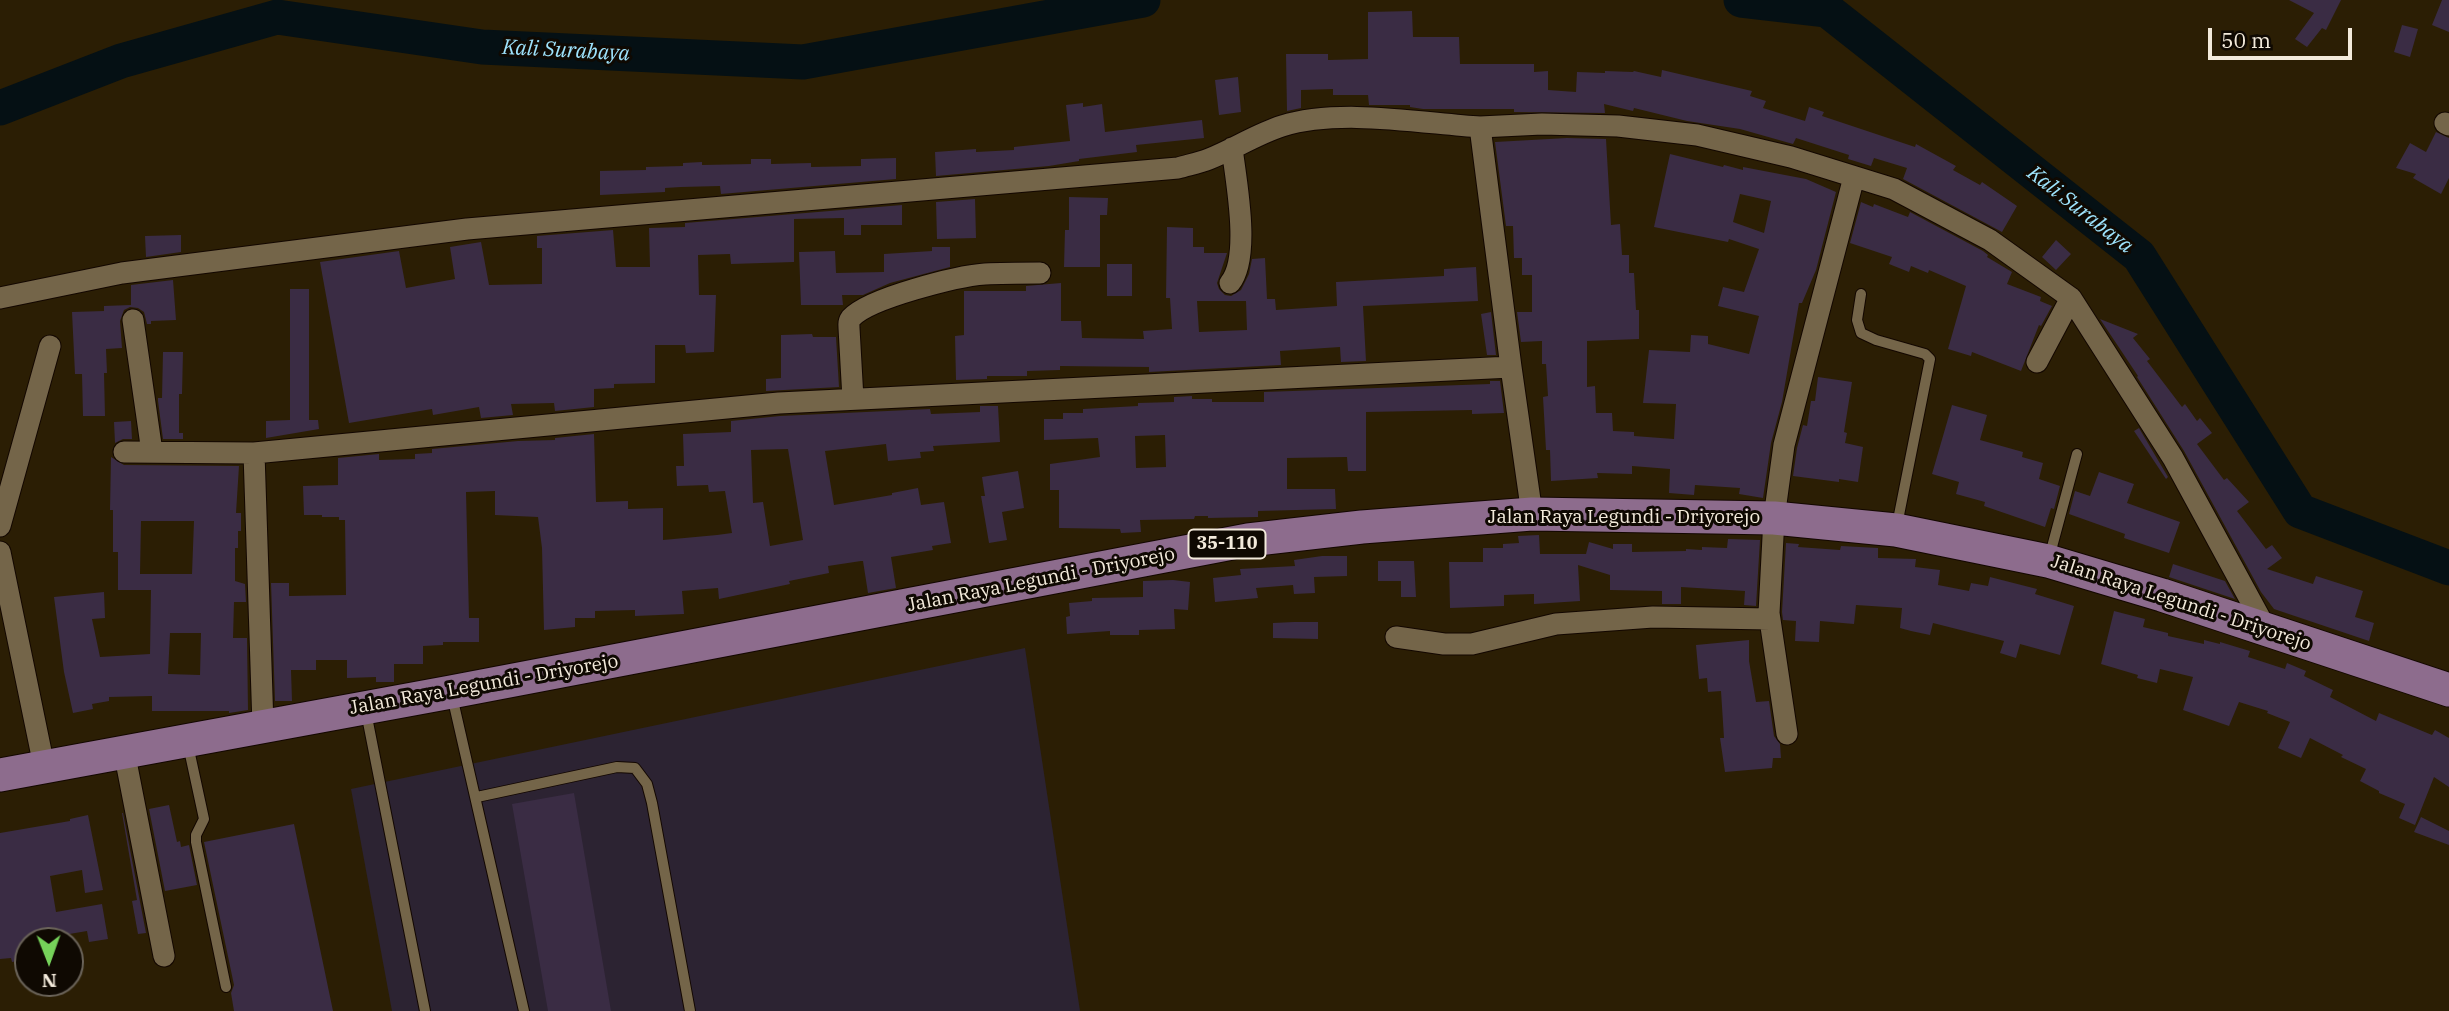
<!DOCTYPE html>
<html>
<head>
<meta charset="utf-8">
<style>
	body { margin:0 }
	#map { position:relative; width:2449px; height:1011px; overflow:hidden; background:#2b1e04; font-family:"IBM Plex Serif",serif }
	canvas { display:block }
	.north { position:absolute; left:14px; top:927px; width:70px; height:70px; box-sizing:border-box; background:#0f0902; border:2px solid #6a6359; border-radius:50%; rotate:179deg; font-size:19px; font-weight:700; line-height:28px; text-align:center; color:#f3eadb }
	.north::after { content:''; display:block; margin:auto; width:24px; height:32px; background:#76d25a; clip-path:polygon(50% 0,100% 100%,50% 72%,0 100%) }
	.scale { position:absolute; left:2208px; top:28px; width:144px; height:32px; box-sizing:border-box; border:4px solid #f3eadb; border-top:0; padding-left:9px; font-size:21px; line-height:24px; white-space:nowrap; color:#f3eadb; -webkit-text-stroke:5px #0f0902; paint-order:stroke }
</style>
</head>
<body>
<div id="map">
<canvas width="2449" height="1011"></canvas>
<div class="north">N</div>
<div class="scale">50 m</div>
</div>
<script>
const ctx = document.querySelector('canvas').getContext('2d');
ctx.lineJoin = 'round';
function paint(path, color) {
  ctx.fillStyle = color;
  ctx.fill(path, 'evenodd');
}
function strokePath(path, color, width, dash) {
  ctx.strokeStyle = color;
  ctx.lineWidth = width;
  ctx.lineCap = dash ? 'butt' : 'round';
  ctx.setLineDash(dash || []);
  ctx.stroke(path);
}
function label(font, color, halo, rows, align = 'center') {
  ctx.font = font + ' "IBM Plex Serif",serif';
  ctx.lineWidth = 6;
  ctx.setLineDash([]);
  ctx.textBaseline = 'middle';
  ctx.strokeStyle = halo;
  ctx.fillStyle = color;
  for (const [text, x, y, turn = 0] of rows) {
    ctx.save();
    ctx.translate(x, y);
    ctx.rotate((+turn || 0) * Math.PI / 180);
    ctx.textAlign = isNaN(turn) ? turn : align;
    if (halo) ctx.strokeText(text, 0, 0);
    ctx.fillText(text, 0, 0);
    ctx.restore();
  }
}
paint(new Path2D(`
	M1025,648L1080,1011H392L351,789Z`), '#2c2332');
strokePath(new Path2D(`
	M1741,0L1827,10L2139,256L2300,511L2449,568
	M0,108L121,61L277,17L482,47L803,62L1143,0`), '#051014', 35);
paint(new Path2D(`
	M2289,0H2341L2326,30L2322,28L2307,47L2295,39L2314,13Z
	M2442,0H2449V32L2432,25Z
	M1412,11L1413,37H1459L1460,64H1534V72L1548,71V90L1576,92L1577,72L1605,73V71L1633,72L1634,71L1661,77L1662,70L1752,91L1750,96L1766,101L1763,108L1805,121L1809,107L1824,112L1822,116L1915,147L1916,144L1956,166L1953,170L1980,185L1982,182L2017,206L2002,232L1903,179L1907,168L1874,158L1871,166L1848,159L1849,155L1796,138L1793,144L1740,129L1687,121L1634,108L1633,111L1604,104L1605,113L1514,112V109H1423L1410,107V105H1369L1368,95H1333V89L1301,90V108L1287,111L1286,54H1328V60L1368,59V12Z
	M2402,25L2418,29L2410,57L2394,52Z
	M1238,77L1241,112L1219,115L1215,80Z
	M1083,103V107L1102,104L1105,132L1202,120L1204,138L1136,145L1137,152L1079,159V161L1049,166L936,176L935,152L976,149V152L1014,150V147L1070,141L1066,105Z
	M2436,132L2449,138V178L2441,194L2413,178L2416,174L2396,168L2410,143L2426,152Z
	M1567,138L1606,139L1611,225L1620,224L1622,255H1629V273H1634L1636,310H1639V339L1587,341V387L1595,386L1596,413H1612L1613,431L1634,432V436L1674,439L1676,404L1643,403L1649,350L1690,352L1691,335L1708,336V344L1749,354L1759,316L1718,306L1723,287L1744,292L1759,249L1729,239L1728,242L1654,227L1670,154L1723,167L1724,165L1743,170V167L1806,179L1836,192L1816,270L1802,303H1799L1782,402L1771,443L1763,498L1739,494L1740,488L1695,485L1694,495L1669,493L1670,469L1632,466V474L1597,473L1598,478L1551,481L1550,450H1546L1543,397L1548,396L1546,364H1542V341L1521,342L1517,312H1532V275H1522V258H1514L1513,226H1506L1495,142ZM1740,194L1771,201L1764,233L1733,222Z
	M896,158V179L721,194L720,186L681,187L665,188V192L600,195V171L646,170V167L683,166V163L702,162V165L751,164V159H771V164L811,163V167L861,166V159Z
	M1069,197L1108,198L1107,215H1100V267H1064L1065,230H1069Z
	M975,199L976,238L937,239L936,202Z
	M1861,202L1873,207L1874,204L1908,217L1910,212L1983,251L1988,255L1987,257L2012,272L2007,284L2041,297L2040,301L2052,306L2041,326L2039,325L2021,371L1972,352L1971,356L1948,349L1966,286L1929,270L1928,273L1911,266L1909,272L1889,264L1892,257L1850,243Z
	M902,205V225H861V235H844V218L794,219V262L731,264L730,254L698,255L699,295H716L714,352L686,353L685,345H655V383L614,384V388L594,389V407L555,411L554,403L511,404L513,415L481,418L479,407L433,415L432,409L349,423L320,262L399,251L406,288L455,279L450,247L481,242L489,285L542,284V248H537V236L613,230L616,267H650L649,228L685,227V223Z
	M1167,227L1193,228V247H1204V253H1227L1217,283L1219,289L1225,295L1231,296L1241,290L1249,274L1252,259L1265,258L1267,299H1275L1276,310L1337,306L1336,282L1444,276V269L1476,267L1478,301L1363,306L1366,361L1341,362L1340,347L1280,351L1281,365L1149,372V367L1060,366V370L1027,371V376H987V379L956,380L955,336L964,335V291H1026V286L1061,283V321H1081L1082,338L1144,339L1143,331L1172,329L1170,298H1166ZM1197,301H1246L1247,330L1199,332Z
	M181,235V252L146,257L145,236Z
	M2056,240L2071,254L2056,270L2042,257Z
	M932,247H950V267L890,283L863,295H842L843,305H801L799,252L835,251L836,273L884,272V254L932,251Z
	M1107,264H1132V296H1107Z
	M173,280L176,320L151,321V324H147L144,312L138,308L130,307L124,310L120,321L122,348L106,349L107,373H104L105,416H83L82,374H75L72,312L104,311V306L131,305V285Z
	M290,289H309V420H318L319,429L266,438V421L290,420Z
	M1491,312L1496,355H1487L1481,314Z
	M2100,319L2138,334L2133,338L2150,359L2147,361L2182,407L2185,404L2197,421L2200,418L2212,433L2197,444L2224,480L2227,478L2249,502L2237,511L2266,549L2272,545L2282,558L2267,569L2313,584L2316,576L2363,591L2355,617L2374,623L2369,641L2274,609L2261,592L2184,451L2137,377L2138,376Z
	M812,334L813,337H836L839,387L766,391V379L781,378V335Z
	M163,352H183L182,394H179V433H183V439H163L158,401V398H162Z
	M1818,377L1852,382L1844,432L1847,433L1845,443L1863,447L1858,482L1839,479V482L1793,476L1797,448L1803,425L1807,426L1811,401H1815Z
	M1490,381H1500L1504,413L1472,414V410L1366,412V471H1348L1347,457L1287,458V489H1335L1336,509L1258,511V517L1208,518V516H1195L1194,519L1140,520L1141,532L1121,533L1120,529L1059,528V490H1050V464L1100,457L1098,438L1044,440V419H1063V413H1083V409L1138,406V403L1174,402V397L1192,396V399H1212V402H1264V392L1490,384ZM1165,435L1166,467L1136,468L1135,436Z
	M1952,405L1987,415L1980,440L2023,452L2022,457L2043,463L2039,479L2060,486L2054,509L2051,508L2045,527L1984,506L1985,502L1956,494L1959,482L1932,474Z
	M980,406H998L1000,442L933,446L934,451L920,452L921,458L888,461L886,444L825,451L834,505L892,495V493L918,488L921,505L944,502L951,543L932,546L933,550L891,557L896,588L868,593L863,561H861L828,566L829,573L789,581L790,584L719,599L718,588L682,591L684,614L635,616V610L595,611V618H575V627L544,630L542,548L538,517L495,515V491L466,492L469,618H479V642H443V645L423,646V664H394V682H376V677L347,678V660H316V670H291L292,701H275L271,583H289V596L346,595L345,520H339V517H322V515H304L303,486L338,485V458L379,454V460L415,459V454L432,453V449L518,441L555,440V438L594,434L596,502L628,501V509L663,508V540L717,535L732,533L725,491L709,492L708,485L677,486L676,466H684L683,434L731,432V421L780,416L930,409L931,414L980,412ZM788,449L803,540L770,546L763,502L753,503L751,450Z
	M131,421L132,439H123L115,443L114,422Z
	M2139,428L2168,477L2166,479L2134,431Z
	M111,457L124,465L239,466L236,513H241V531H238V548H235V581L245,584L246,602H234L233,638H247L248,710L229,713V711H152V696L109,697V701L92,704L93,709L73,713L64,672L54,597L104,592L105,618L92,619L100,657L150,654L151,590H118V552H113V510H110ZM141,521H194L192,574H140ZM170,633H201L200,675L168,674Z
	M1018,471L1024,508L1002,512L1007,540L989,543L981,496H985L982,477Z
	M2099,472L2134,484L2127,503L2180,522L2169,553L2124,538L2125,534L2069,514L2075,491L2090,496Z
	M1539,535L1540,554H1586L1589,542L1613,549V544H1632V552L1686,551V549L1702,550V547L1727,548L1728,539L1760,540L1756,606L1744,605L1745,591L1681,587V604H1662V591L1610,590V575L1578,565L1580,601L1534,604V594L1504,595V606L1450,608L1449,562H1483V548H1503V544L1519,543L1518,536Z
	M1786,543L1799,544L1798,547L1840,550L1841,546L1878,548V558L1916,559L1915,567L1940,570L1938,585L1969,591L1971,583L1988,586L1990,577L2037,589L2035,594L2074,606L2060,655L2020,644L2016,658L2000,653L2004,641L1933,623L1930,635L1911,631L1900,628L1902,608L1856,605L1854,624L1820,621L1819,642L1795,641L1796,621L1783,620L1782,612Z
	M1322,556H1347V576L1314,577L1315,593L1294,594L1293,585L1256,588L1258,598L1215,602L1213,578L1241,575L1240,569L1295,566L1294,560Z
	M1378,561H1414L1416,597H1401V581H1378Z
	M2173,564L2225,581L2235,599L2169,577Z
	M1173,580L1190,582L1188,610L1174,609L1175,629L1139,630V635H1110V631L1067,634L1066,617L1070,616L1069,603L1092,601V598L1143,597V581Z
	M2114,611L2145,619L2143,627L2168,633V636L2204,644V640L2220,644V642L2250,651L2248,657L2285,669L2287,663L2306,671L2304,676L2333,690L2330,697L2376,721L2379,713L2432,735L2435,730L2449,738V787L2434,777L2415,825L2399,818L2405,804L2379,793V791L2360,781L2366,769L2341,757L2343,755L2310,738L2301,758L2278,748L2290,722L2267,713L2268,711L2239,702L2229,726L2183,710L2193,677L2160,669L2157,683L2137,678L2138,675L2101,664Z
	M1294,622H1318V639L1273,638V623Z
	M1749,640V661L1756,702L1769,701L1774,736L1780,744L1781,758H1773L1772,768L1725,772L1720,738H1724L1721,691L1708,692L1707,678L1699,679L1696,645Z
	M574,793L611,1011H548L512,804Z
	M169,805L177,842L180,841L181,847L189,845L197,885L165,891L149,809Z
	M122,813H123L146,933L138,934L132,901L137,900Z
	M88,815L103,890L85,893L82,870L50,876L56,912L102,904L108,939L89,942L87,931L28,941V959L12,962L11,958L0,959V833L70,821V819Z
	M2421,817L2449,831V845L2414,832Z
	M294,824L333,1011H234L231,993L234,985L204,842Z`), '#3a2c44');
const lane = new Path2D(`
	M1861,294L1857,320L1861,333L1876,340L1925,354L1930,359L1897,525
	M2049,558L2077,454
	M452,696L524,1011
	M366,712L425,1011
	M188,745L204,819L196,835V842L226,987
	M477,797L617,767L635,768L647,784L652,803L690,1011`);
const street = new Path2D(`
	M2445,123L2449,125
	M1230,283C1251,257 1236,181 1232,148
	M0,298L122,273L467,229L1178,168C1188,165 1199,163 1209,159C1234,149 1257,134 1282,126C1340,108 1420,123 1480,127
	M2071,298L2173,458L2266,629
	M133,320L152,452
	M853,399L849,328C849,323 848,322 851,318C869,298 958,276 985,274C1003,273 1022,273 1040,273
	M124,452L254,453
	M1532,514L1511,367L1480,127L1542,124L1618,126L1697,135L1791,157L1894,189L1990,240L2071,298L2037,362
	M0,526L50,346
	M0,552L44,766
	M1396,637L1444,644H1472L1556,624L1653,617L1770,619
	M263,726L254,453L779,403L1511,367
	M1787,734L1769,613L1774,518L1784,445L1854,177
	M124,751L164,956`);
const primary = new Path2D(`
	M0,775L451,692L1248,540L1362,527L1532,514L1774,518L1896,530L2048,561L2162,595L2449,690`);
strokePath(lane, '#130700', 12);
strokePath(street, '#130700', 23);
strokePath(primary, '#130700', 35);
strokePath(lane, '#746549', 10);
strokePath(street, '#746549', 21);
strokePath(primary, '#8d6c8d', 33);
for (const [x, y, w] of [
	[1227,544,77]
]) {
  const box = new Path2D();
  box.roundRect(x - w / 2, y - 14.5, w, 29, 5);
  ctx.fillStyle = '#0f0902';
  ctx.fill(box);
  strokePath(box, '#f3eadb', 2);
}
label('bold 18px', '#f3eadb', null, [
	["35-110",1227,544]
]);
label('19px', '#f3eadb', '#0f0902', [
	["Jalan Raya Legundi - Driyorejo",1624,518],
	["Jalan Raya Legundi - Driyorejo",1041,580,-11],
	["Jalan Raya Legundi - Driyorejo",2181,603,18],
	["Jalan Raya Legundi - Driyorejo",484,685,-10]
]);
label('italic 21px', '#9ee3fc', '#0f0902', [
	["Kali Surabaya",566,51,3],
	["Kali Surabaya",2080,210,38]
]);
</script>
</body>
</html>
